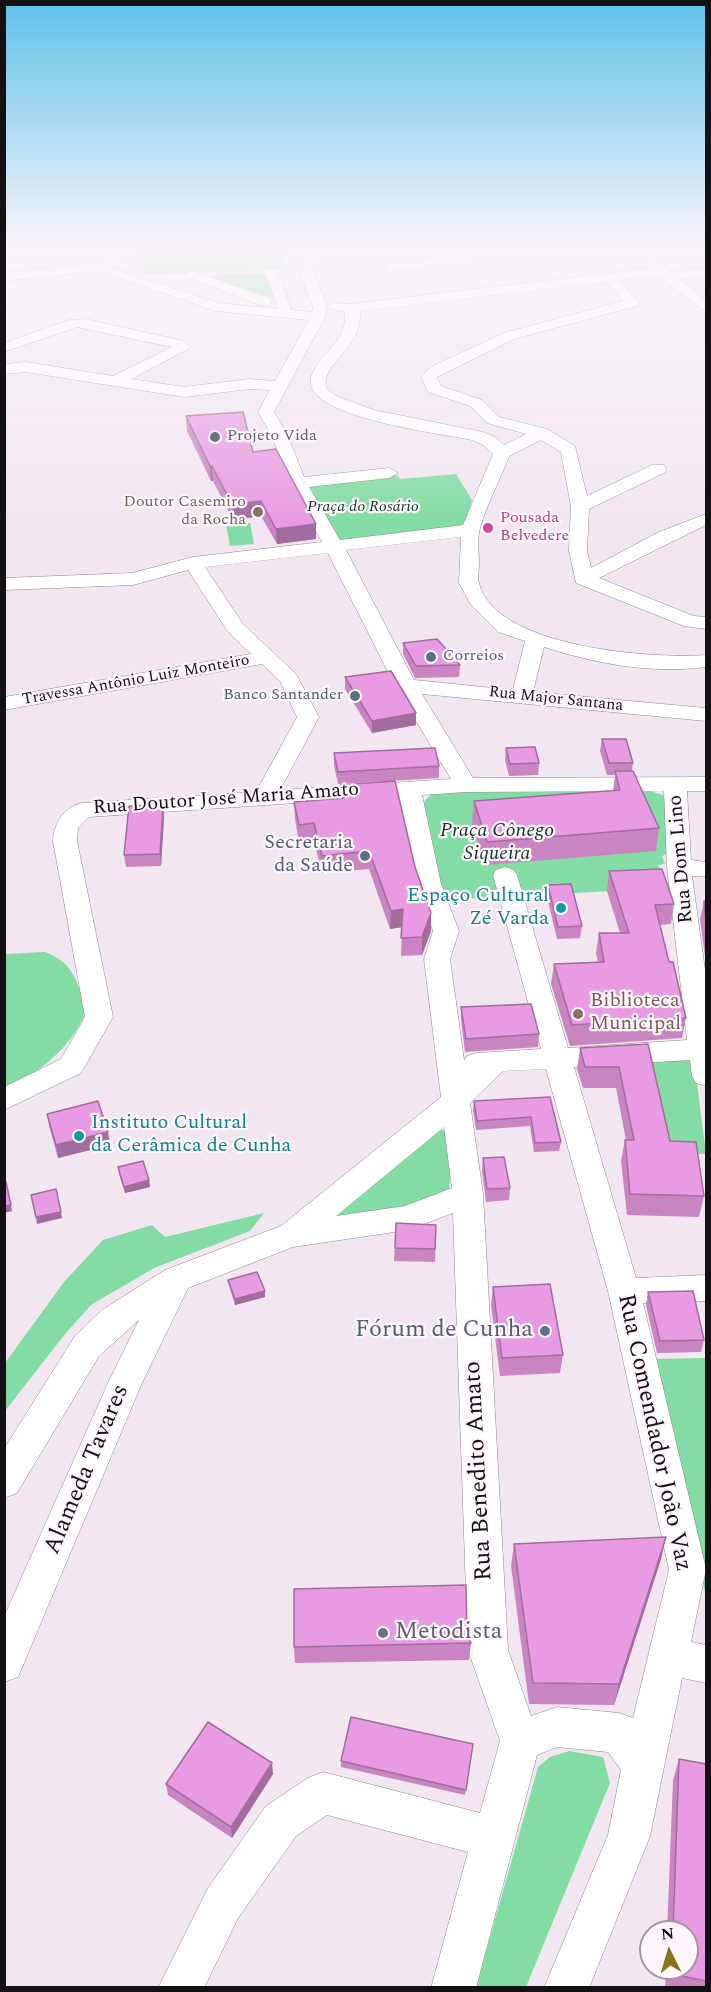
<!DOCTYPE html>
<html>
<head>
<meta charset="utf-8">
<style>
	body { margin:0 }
	#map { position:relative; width:711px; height:1992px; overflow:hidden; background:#f2e7f1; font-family:Spectral,serif }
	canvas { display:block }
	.frame { position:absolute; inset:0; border:6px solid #141114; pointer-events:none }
	.north { position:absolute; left:639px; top:1920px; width:60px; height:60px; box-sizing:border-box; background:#fef5fd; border:2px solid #a09aa0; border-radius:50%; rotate:355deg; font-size:16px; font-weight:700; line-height:24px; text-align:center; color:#141114 }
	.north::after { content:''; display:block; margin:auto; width:21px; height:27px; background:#887518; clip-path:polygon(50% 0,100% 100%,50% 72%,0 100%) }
</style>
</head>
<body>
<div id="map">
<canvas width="711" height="1992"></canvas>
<div class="frame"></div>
<div class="north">N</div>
</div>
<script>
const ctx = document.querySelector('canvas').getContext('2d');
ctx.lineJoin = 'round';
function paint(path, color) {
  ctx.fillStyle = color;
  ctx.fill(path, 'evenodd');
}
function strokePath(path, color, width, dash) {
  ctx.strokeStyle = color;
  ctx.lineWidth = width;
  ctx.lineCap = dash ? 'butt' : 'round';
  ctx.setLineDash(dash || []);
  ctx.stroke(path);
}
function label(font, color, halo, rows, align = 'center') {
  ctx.font = font + ' Spectral,serif';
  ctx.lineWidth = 4.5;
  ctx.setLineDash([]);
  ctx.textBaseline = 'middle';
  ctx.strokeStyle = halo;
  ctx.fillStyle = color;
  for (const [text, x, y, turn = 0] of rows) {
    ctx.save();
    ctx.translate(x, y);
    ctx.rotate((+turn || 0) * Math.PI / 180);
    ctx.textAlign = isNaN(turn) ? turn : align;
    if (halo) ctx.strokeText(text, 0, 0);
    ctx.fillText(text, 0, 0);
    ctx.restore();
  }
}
paint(new Path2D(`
	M140,243H289L280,270L145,275Z
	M265,274L274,299L213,278L214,275Z
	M456,474L472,500L467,521L457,528L343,540L337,539L307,486L397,475L400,479Z
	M250,523L254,544L230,546L226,525Z
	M643,789L663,795L666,800L667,854L662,856L665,864L658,865L667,888L444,900L424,802L432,793L444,790Z
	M45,952C76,964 77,983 86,1012C70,1049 40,1072 5,1089V954Z
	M694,1059L706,1154L668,1153L650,1060Z
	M440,1130H447L453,1136L449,1190L443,1196L363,1218L337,1219L334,1215Z
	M264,1213L250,1231L154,1268L91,1305L65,1334L5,1411V1363L64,1282L103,1240L152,1225L165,1237Z
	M706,1358V1596L692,1539L654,1359Z
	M569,1751L603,1757L610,1783L526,1987H476L538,1767L550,1757Z`), '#83dca3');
const minor = new Path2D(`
	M21,243H51L44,247L4,254V246Z
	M115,243H129L112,268L218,303L278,309L265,272L267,269H277L291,310L312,312L313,307L299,271L317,243H331L313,271L327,306L333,303L352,304L651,268L631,243H645L670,272L706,268V276L679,279L706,300V310L701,309L657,275L619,280L639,303L637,306L514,339L437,377L441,386L482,400L499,417L547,429L575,446L587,496L652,465H664L667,469L664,473L589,509L587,551L591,568L659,532L706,514V525L599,578L694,616L706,617V629L684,626L576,583L569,551L571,506L561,452L541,440L509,456C500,480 487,504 480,528C477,539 479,553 479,565C479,570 477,578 479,583C495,648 653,659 706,655V667C652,674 596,664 544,647L533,692L706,708V721L422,694L473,778L706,777V791H687L691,860L706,862V876H692L706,977V1086L696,1083L692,1076L690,1060L574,1067L636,1278L706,1275V1301L643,1303L706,1569L691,1642L706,1645V1683L682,1678L650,1836L589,1988H544L608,1835L621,1770L608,1752L557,1747L537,1755L476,1988H431L468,1852L327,1815L296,1836L238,1918L204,1988H158L208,1888L266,1806L308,1778L323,1772L480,1813L500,1741L468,1650L453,1213L408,1230L293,1247L188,1288L142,1383L18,1677L4,1682V1617L108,1383L139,1320L99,1356L17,1493L4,1498V1449L75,1336L102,1310L165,1270L281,1226L441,1097L424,959L433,931L417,884L399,796L89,817L78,828L77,841L113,1017L81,1073L4,1110V1087L61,1059L85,1017L53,841C54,823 64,807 82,803L256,792L297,717L280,681L262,664L4,710V697L251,654L228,632L188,570L133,585L4,590V578L132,573L193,557L322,542L289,483L272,436L258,412L270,390L249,389L184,397L26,372L4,374V364L26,362L113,376L172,347L77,327L4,352V343L70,320L85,319L184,341L190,348L131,379L184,387L249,379L275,381L309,320L216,311L99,271L4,281V273L102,262ZM606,282L623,301L504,333L433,366L421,376L428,392L470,406L487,423L526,434L504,445L495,437L483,432L374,410L336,396L326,388C321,362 363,349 360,311ZM327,308L345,312C348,342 322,350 312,375C294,417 446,434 472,440L483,445L493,454L463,525L340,540L309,487L389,478L398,473L389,468L304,477L288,436L274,412L325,317ZM461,537L459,583L471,605L498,632L525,641L513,690L414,680L346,550ZM328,553L395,686L451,779L280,790L319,717L296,674L243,624L205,567ZM664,791L667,867L687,1040L568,1048L517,875L514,870L505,867L496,870L493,875L541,1049L477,1053L467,1056L464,1060L450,959L459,931L441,884L422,795L466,792ZM546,1069L608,1291L669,1570L633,1718L619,1713L557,1707L531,1716L508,1650L483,1194L470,1103L503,1071ZM444,1127L452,1188L405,1206L336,1216Z
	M511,243H525L531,252L524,256L391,271L384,267L391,263L515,249Z
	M192,270L270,299L272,302L270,305H260L187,277L185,274Z`);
strokePath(minor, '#8e848d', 1);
paint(minor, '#fff');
paint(new Path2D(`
	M186,416L253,452L316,539L277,544L261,516L233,520L213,481H211L187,431Z
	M403,643L460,665L459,677L415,678L403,654Z
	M345,677L416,725L372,733L345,689Z
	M602,739L633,763L632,771L659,828L656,851L485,865L472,824L474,801L613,791L615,775H607L600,751Z
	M506,748L539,763L538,775L509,776L505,760Z
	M334,753L439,766V778L338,784L334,765Z
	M341,785L431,931L422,955L401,956L402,927L390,929L369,869L322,873L314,841L299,842L295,819L294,802L341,799Z
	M164,817L161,866L126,867L124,855Z
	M609,871L674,904L671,924L660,925L669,962L686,1018L682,1038L570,1046L551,984L554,964L598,962L596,953L599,933H620L607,891Z
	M548,885L582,926L580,938L557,939L547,897Z
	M704,901H706V964L700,919Z
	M461,1007L539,1034L538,1047L465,1052L461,1020Z
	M648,1044L670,1141L704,1196L699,1217L627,1215L621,1161L625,1140H626L616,1088H583L577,1069L580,1048Z
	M550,1097L561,1142L559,1151L534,1152L530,1126L476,1130L473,1110L474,1101Z
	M47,1114L110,1145L58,1158L49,1126Z
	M483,1158L510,1188L509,1200L486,1202L482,1171Z
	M118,1167L149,1180L150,1187L125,1193L119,1174Z
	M396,1223L436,1225L435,1262L394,1261Z
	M228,1280L265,1297L235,1305L229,1286Z
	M493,1287L563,1355L560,1373L500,1376L491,1305Z
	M648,1292L704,1340L701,1352L657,1353L646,1305Z
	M514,1544L661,1559L614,1705L529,1704L511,1566Z
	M467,1633L471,1643L469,1660L295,1663L294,1647Z
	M473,1744L465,1795L341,1767V1761Z
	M679,1759L706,1764V1988H665L666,1968H687V1932H667L673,1780Z
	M273,1774L232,1838L168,1795L166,1784Z`), '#c885c2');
paint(new Path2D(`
	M210,466H212L213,481H211Z
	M261,501V516L233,520L232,504Z
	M316,524V539L277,544L276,529Z
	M416,713V725L372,733V721Z
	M163,805L164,817L161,866L160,854Z
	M403,909V927L390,929L391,911Z
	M431,913V931L422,955V937Z
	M108,1132L110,1145L58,1158L56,1145Z
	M149,1180L150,1187L125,1193L124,1187Z
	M11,1205L12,1211L4,1213V1206Z
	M61,1212L62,1218L37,1224L36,1217Z
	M265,1291V1297L235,1305V1299Z
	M666,1537L661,1559L614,1705L619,1684Z
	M272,1763L273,1774L232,1838L231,1827Z`), '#a26c9e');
const building = new Path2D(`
	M243,412L253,452L276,449L316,524L276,529L261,501L232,504L212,466H210L186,416Z
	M437,639L460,665L416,666L403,643Z
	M391,671L416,713L372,721L345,677Z
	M602,739H626L633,763H609Z
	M535,747L539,763L510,764L506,748Z
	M435,748L439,766L338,772L334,753Z
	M615,771H633L659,828L487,842L474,801L620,790Z
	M395,781L415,867L431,913L422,937L401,938L403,909L391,911L369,851L322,856L314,823L299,825L294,802L344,798L341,785Z
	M163,805L160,854L124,855L129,806Z
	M662,869L674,904L655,905L669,962H673L686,1018L572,1025L554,964L604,962L599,933H629L609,871Z
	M571,884L582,926L558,927L548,885Z
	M704,901H706V921Z
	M531,1004L539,1034L466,1039L461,1007Z
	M648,1044L670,1141L696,1142L704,1196L630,1194L625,1140H634L619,1067H585L580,1048Z
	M550,1097L561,1142L535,1143L531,1117L477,1121L474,1101Z
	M98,1101L108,1132L56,1145L47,1114Z
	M504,1157L510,1188L487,1189L483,1158Z
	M143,1161L149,1180L124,1187L118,1167Z
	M4,1182H6L11,1205L4,1206Z
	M56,1189L61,1212L36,1217L31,1195Z
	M396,1223L436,1225L435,1249L395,1248Z
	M257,1272L265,1291L235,1299L228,1280Z
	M550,1284L563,1355L502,1358L493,1287Z
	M693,1291L704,1340L660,1341L648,1292Z
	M666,1537L619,1684L533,1683L514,1544Z
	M466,1585L467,1633L471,1643L294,1647V1589Z
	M351,1717L473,1744L466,1790L341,1761Z
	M208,1722L272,1763L231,1827L166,1784Z
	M679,1759L706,1764V1981L672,1974V1968H687V1932H673Z`);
paint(building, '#e89be2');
strokePath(building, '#a26c9e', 1.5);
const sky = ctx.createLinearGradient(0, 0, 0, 522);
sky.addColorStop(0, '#5ec2e8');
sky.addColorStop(0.47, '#f9f4f9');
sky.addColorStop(1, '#f9f4f900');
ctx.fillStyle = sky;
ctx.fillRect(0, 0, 711, 522);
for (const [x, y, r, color] of [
	[215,437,6,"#6b7280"],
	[258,512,6,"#8d6e63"],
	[488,528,6,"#d1479c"],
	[431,657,6,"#5c6f8a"],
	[355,696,6,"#5c6f8a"],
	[365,856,6,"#5c6f8a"],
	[561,908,6,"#0f9aa8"],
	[578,1014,6,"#8d6e63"],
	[79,1136,6,"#0f9aa8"],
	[545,1331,6,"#5c6f8a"],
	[383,1633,6,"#6b7280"]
]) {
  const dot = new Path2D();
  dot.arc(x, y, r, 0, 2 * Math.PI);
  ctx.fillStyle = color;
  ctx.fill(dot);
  strokePath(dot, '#fef5fd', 2);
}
label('16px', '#5b616d', '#fef5fd', [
	["Projeto Vida",227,437]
], 'left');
label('16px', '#785e54', '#fef5fd', [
	["Doutor Casemiro",246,503],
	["da Rocha",246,521]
], 'right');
label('italic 16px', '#0d3820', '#fef5fd', [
	["Praça do Rosário",363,508]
]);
label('16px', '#b23c85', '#fef5fd', [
	["Pousada",500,519],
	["Belvedere",500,537]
], 'left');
label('16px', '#4e5e75', '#fef5fd', [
	["Correios",443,657],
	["Banco Santander",343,696,"right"]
], 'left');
label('16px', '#141114', '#fef5fd', [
	["Travessa Antônio Luiz Monteiro",136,681,-10],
	["Rua Major Santana",556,700,6]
]);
label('20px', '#141114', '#fef5fd', [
	["Rua Doutor José Maria Amato",226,800,-4],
	["Rua Dom Lino",682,859,-95]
]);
label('italic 20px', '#0d3820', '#fef5fd', [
	["Praça Cônego",497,832],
	["Siqueira",497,855]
]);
label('20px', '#4e5e75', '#fef5fd', [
	["Secretaria",353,844],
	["da Saúde",353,867]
], 'right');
label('20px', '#0d838f', '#fef5fd', [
	["Espaço Cultural",549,897],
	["Zé Varda",549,920],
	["Instituto Cultural",91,1124,"left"],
	["da Cerâmica de Cunha",91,1147,"left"]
], 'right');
label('20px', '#785e54', '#fef5fd', [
	["Biblioteca",590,1002],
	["Municipal",590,1025]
], 'left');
label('24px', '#4e5e75', '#fef5fd', [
	["Fórum de Cunha",533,1331]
], 'right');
label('24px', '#141114', '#fef5fd', [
	["Rua Comendador João Vaz",653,1433,78],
	["Alameda Tavares",88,1470,-67],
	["Rua Benedito Amato",480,1471,-93]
]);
label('24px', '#5b616d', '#fef5fd', [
	["Metodista",395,1633]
], 'left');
</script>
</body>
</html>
